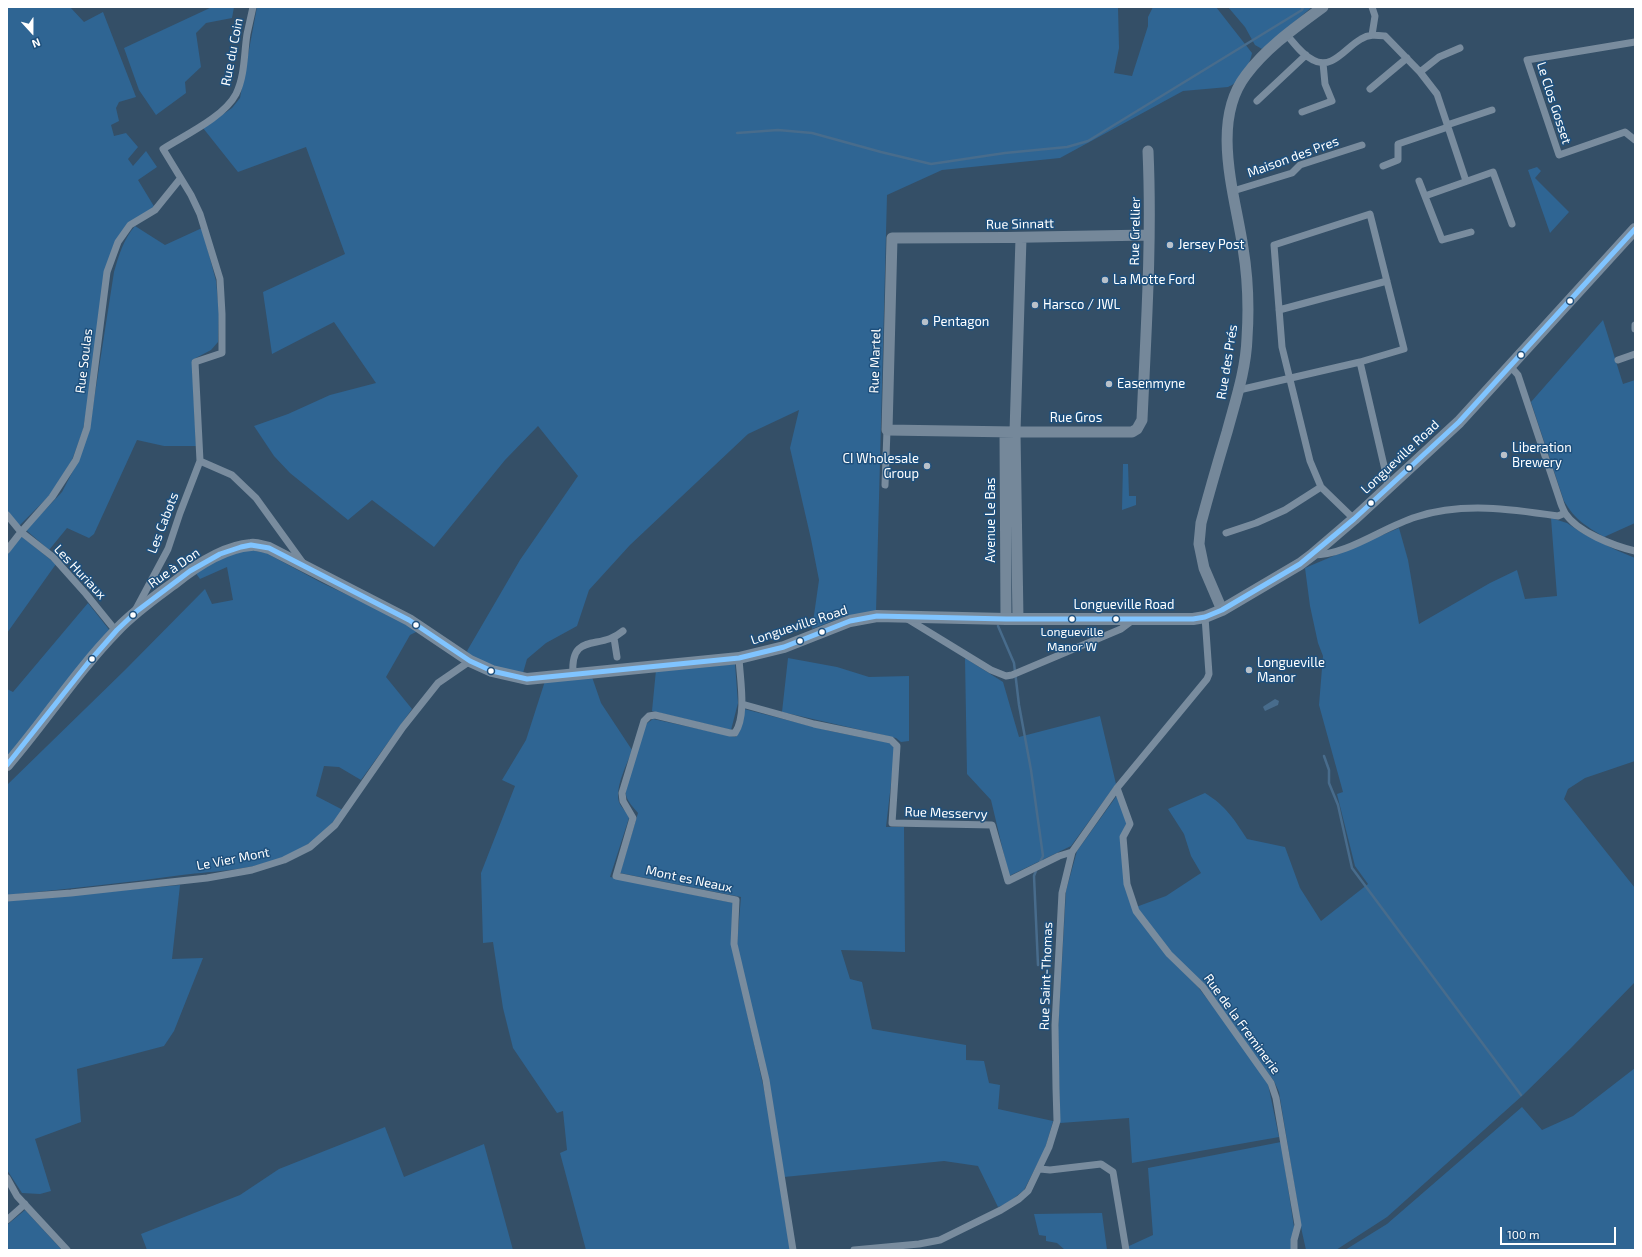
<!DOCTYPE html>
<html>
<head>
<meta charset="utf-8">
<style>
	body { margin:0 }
	#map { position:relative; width:1642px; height:1257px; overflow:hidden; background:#344f67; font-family:"Exo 2",sans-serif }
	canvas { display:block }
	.frame { position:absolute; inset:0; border:8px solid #fff; pointer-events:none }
	.north { position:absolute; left:12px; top:12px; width:40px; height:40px; -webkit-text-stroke:3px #1e507d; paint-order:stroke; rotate:159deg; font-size:11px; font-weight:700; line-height:16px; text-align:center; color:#fff }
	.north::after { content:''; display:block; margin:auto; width:14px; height:18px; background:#fff; clip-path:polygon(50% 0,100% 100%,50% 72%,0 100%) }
	.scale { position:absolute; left:1500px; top:1227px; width:116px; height:18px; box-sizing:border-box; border:2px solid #fff; border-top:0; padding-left:5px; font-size:12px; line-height:14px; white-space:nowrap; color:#fff; -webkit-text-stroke:3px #1e507d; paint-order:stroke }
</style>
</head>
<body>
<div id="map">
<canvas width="1642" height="1257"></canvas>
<div class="frame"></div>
<div class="north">N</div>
<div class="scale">100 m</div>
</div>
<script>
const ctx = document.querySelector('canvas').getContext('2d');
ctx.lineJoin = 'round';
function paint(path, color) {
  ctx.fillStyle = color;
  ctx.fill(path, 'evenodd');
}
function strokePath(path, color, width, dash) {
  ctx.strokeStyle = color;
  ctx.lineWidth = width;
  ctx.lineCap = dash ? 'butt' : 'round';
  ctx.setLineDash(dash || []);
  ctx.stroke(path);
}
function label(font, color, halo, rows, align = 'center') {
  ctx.font = font + ' "Exo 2",sans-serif';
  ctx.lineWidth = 3;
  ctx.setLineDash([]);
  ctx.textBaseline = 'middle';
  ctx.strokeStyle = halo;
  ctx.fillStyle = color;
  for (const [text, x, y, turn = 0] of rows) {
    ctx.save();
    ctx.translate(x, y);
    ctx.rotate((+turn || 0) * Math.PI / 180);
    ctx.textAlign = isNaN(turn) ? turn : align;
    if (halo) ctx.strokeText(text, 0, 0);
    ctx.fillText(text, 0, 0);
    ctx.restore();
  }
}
paint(new Path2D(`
	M7,7H70L84,22L103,12L136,97L119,102L116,108L119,121L111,125L114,136L126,133L138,147L128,159L133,166L146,151L157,167L138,180L155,208L116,240L83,430L72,460L50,495L19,526L7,512Z
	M212,7H234L232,18L206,23L196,33L201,67L185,82L186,93L156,115L139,90L124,48Z
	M257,7H1118L1119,48L1114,73L1132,76L1148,26V17L1153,7H1216L1252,53C1250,65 1239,83 1228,87L1183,91L1060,158L942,170L887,195L876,612L843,617L812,629L819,580L811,539L790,448L799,410L748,434L630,545L589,590L577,626L546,643L527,659L523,673L493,666L471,657L467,651L520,560L578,476L538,426L505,460L434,547L372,500L348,520L290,473L274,456L254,426L288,414L330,395L376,383L334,322L272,354L263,292L345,254L306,147L238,172L203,128L232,108L240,98Z
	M1228,7H1312L1262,49L1255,45L1245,27Z
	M1537,167L1541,171L1535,178L1569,212L1550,233L1528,170Z
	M135,226L165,245L202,228L216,281L219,312L218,342L211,350L192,360L196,446H164L137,440L94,534L89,538L67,528L49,550L26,530L62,492L76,465L89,432L114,272C119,255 123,240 135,226Z
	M1603,320L1623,384L1635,380V523L1604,537C1585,525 1576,521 1564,501L1531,402Z
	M1123,464H1128L1129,496H1136V505L1122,510Z
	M1551,518L1567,523L1582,533L1616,550L1635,558V761L1585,778L1568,789L1564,799L1635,888V982L1571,1048L1523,1095L1387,1217L1336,1250H1306L1302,1232L1279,1092L1274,1081L1201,983L1171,954L1136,907L1166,896L1201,873L1191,856L1184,834L1168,809L1205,793C1226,806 1234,819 1247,839L1285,847L1300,888L1321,921L1368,884L1381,902L1355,866L1337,794L1343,792L1319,705L1323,656L1318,643L1310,606L1305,568L1399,528L1408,560L1419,624L1490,583L1517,570L1525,599L1557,596Z
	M21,536L56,564L7,633V555Z
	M245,549L266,553L322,583L399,619L418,631L410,635L386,677L412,709L361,780L339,767L324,766L316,796L343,810C327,831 308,847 284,857C252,870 216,871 182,875C124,883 66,889 7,895V785L125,670L205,589L212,604L233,600L227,567L200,579L195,572L214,560Z
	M88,603L111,632L7,758V689L13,692Z
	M788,658L837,667L869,677L909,676V741L901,742L896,738L782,712Z
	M965,658L1003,682L1019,737L1100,716L1116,784L1071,846L1009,876L991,800L967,774Z
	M735,664L738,703L731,730L652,711L656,670Z
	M592,677L601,703L632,750C627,765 615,786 619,802C621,808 627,811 629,818L610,877L733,903L732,944L767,1103L790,1250H586L560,1153L567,1150L563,1111L557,1113L513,1048L503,1008L493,942L483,943L481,873L515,786L502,780L526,740L545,681Z
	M744,709L830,731L890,743L895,749L886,827H904L905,952L841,950L850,979L862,982L872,1029L966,1045V1060L984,1061L989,1083L1000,1085L998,1109L1053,1121L1045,1149L1024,1190L1008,1203L998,1207L978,1166L944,1161L784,1177L737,944L741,897L620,873L638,813C634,808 627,801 626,795C624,782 642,739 646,724L653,719L736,737Z
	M1118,794L1128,820L1121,835L1134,913L1169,958L1198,987L1254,1060L1268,1084L1279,1137L1132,1163L1129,1118L1060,1123L1058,1031L1066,891L1077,851Z
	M180,885L172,959L203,958L174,1031L164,1046L77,1069L81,1122L35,1139L51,1191L40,1194L22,1193L7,1170V901Z
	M1635,1068V1250H1345L1387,1224L1522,1107L1542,1130L1573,1116Z
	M385,1127L404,1177L484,1144L513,1250H147L141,1234L240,1195L279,1169Z
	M1281,1142L1294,1227L1291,1250H1129V1246L1153,1235L1148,1168Z
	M25,1210L62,1250H7V1225Z
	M1102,1213L1107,1250H1065L1057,1243L1046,1241V1236L1039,1235L1034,1214Z`), '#2f6593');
paint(new Path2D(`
	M1275,699L1279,701L1278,705L1265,711L1263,707L1264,706Z`), '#486c8c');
strokePath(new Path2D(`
	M737,133L778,130L812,133L881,152L931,164L1005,153L1067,147L1088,141L1302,10L1303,7
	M998,626L1014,663L1019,705L1031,770L1043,856L1039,864
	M1324,756L1329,770V783L1338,805L1352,868L1521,1095
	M1037,868L1034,876L1038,965`), '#486c8c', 2.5);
strokePath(new Path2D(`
	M253,7C251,16 249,25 247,34C244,53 245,76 236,94C224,117 185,135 163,149L191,195L200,214L220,279L222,314V353L195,362L200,461L232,475L256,498L303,563
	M1286,34C1294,43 1302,55 1313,60C1332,71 1346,47 1361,39C1369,34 1376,35 1385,36L1420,72L1437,94L1466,181
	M1372,35L1375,16L1372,7
	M1635,42L1527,60L1559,155L1625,132L1635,140
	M1420,72L1439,57L1460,48
	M1370,89L1407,58
	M1257,101L1306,55
	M1302,112L1332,101L1325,84L1323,63
	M1447,125L1492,110
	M1383,166L1398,160V144L1448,127
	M1419,181L1442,240L1471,232
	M1233,191L1292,173L1300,165L1362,145
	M1425,196L1493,172L1512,224
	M1279,310L1387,281
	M1635,325V329
	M1618,360L1635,354
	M1510,366L1518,375L1560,501C1561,505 1563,509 1565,513C1577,532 1614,546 1635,551
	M1239,390L1360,362
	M885,485L887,430
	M7,515L21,532L53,557L86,594L116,631
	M1354,519L1321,487L1310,461L1282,347L1274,245L1370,214L1404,349L1360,362L1389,487
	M1226,533L1256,523L1285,510L1321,487
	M7,550L21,532L52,497L76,460L87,428L107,272L118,242L130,225L155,210L180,179
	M1313,555C1348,555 1383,527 1416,517C1462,502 1511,509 1558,516L1565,513
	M136,609L168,549L180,513L200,461
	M906,618L991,670L1006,676L1012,675L1121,629L1133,620
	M614,638L617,657
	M739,658C740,679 747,715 735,733H730L655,715L649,716L644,721L622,793L623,801L633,818L616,876L736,900L734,944L766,1080L793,1250
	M573,674C570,631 600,651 623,631
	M742,704L814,724L891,740L897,746L892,823L992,825L1008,881L1059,856L1072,852
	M1117,788L1130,824L1123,837L1127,884L1136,911L1169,954L1203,987L1271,1083L1276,1098L1298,1225L1294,1240V1250
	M7,898L71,893L207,878L252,870L284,860L310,847L335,825L403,727L438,683L470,661
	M1040,1169L1050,1170L1101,1164L1113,1172L1126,1250
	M7,1178L17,1196L67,1250
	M7,1220L25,1204
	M854,1250L919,1244L940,1240L1001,1210L1019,1199L1028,1191L1049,1147L1057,1121L1056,1088L1055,1025L1062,893L1072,852L1117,788L1207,679L1209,674L1205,617`), '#798c9e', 7);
strokePath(new Path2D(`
	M1021,238L1015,432L887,430L892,238C978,238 1063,237 1149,235
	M1005,432L1006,619
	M1222,610L1204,568L1199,544L1201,523C1209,493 1218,462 1227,432C1235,402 1246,370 1247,338C1249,308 1248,278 1243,248C1235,194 1210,122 1246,75C1267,47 1296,27 1323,7
	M1018,619L1015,432H1132L1137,429L1142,420C1146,331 1152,241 1148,151`), '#75889a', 11);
strokePath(new Path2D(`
	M7,765C45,721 76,672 117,630C134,612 154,598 173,584C194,567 224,547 251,545C257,544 263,547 269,548L409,620L470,661L492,671L527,679L739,658L784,647L850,621L877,616L1006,619H1193L1205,617L1222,610L1300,564L1312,555L1354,519L1459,422L1635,229`), '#788b9d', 12);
strokePath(new Path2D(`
	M7,765L88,663L117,630L137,611L190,571L220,554L241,547L251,545L269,548L409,620L470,661L492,671L527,679L739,658L784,647L850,621L877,616L1006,619H1193L1205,617L1222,610L1300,564L1354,519L1459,422L1635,229`), '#80c4ff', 5);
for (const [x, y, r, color] of [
	[1170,245,4,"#b8c1ca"],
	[1105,280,4,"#b8c1ca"],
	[1570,301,3.5,"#fff"],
	[1035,305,4,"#b8c1ca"],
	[925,322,4,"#b8c1ca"],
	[1521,355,3.5,"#fff"],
	[1109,384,4,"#b8c1ca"],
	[1504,455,4,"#b8c1ca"],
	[927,466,4,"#b8c1ca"],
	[1409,468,3.5,"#fff"],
	[1371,503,3.5,"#fff"],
	[133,615,3.5,"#fff"],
	[1072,619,3.5,"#fff"],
	[1116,619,3.5,"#fff"],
	[416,625,3.5,"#fff"],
	[822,632,3.5,"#fff"],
	[800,641,3.5,"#fff"],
	[92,659,3.5,"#fff"],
	[1249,670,4,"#b8c1ca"],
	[491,671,3.5,"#fff"]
]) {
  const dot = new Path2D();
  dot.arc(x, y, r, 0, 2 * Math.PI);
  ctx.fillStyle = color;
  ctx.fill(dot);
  strokePath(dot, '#1e507d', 1.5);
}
label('12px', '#fff', '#1e507d', [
	["Longueville",1072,632],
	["Manor W",1072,647]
]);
label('13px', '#fff', '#1e507d', [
	["Rue du Coin",232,52,-79],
	["Le Clos Gosset",1554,103,72],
	["Maison des Pres",1293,157,-20],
	["Rue Sinnatt",1020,224,-1],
	["Rue Grellier",1135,231,-89],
	["Rue Soulas",84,361,-83],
	["Rue Martel",875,361,-88],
	["Rue des Prés",1227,362,-81],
	["Rue Gros",1076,418],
	["Longueville Road",1400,457,-43],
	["Avenue Le Bas",991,520,-90],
	["Les Cabots",163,523,-69],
	["Rue à Don",174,568,-35],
	["Les Huriaux",80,572,47],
	["Longueville Road",1124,605],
	["Longueville Road",799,625,-18],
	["Rue Messervy",946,813,2],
	["Le Vier Mont",233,859,-11],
	["Mont es Neaux",689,879,12],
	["Rue Saint-Thomas",1046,976,-88],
	["Rue de la Freminerie",1242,1024,54]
]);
label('13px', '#fff', '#1e507d', [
	["Jersey Post",1178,245],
	["La Motte Ford",1113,280],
	["Harsco / JWL",1043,305],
	["Pentagon",933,322],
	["Easenmyne",1117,384],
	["Liberation",1512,448],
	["Brewery",1512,463],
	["CI Wholesale",919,459,"right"],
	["Group",919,474,"right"],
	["Longueville",1257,663],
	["Manor",1257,678]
], 'left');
</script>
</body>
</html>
